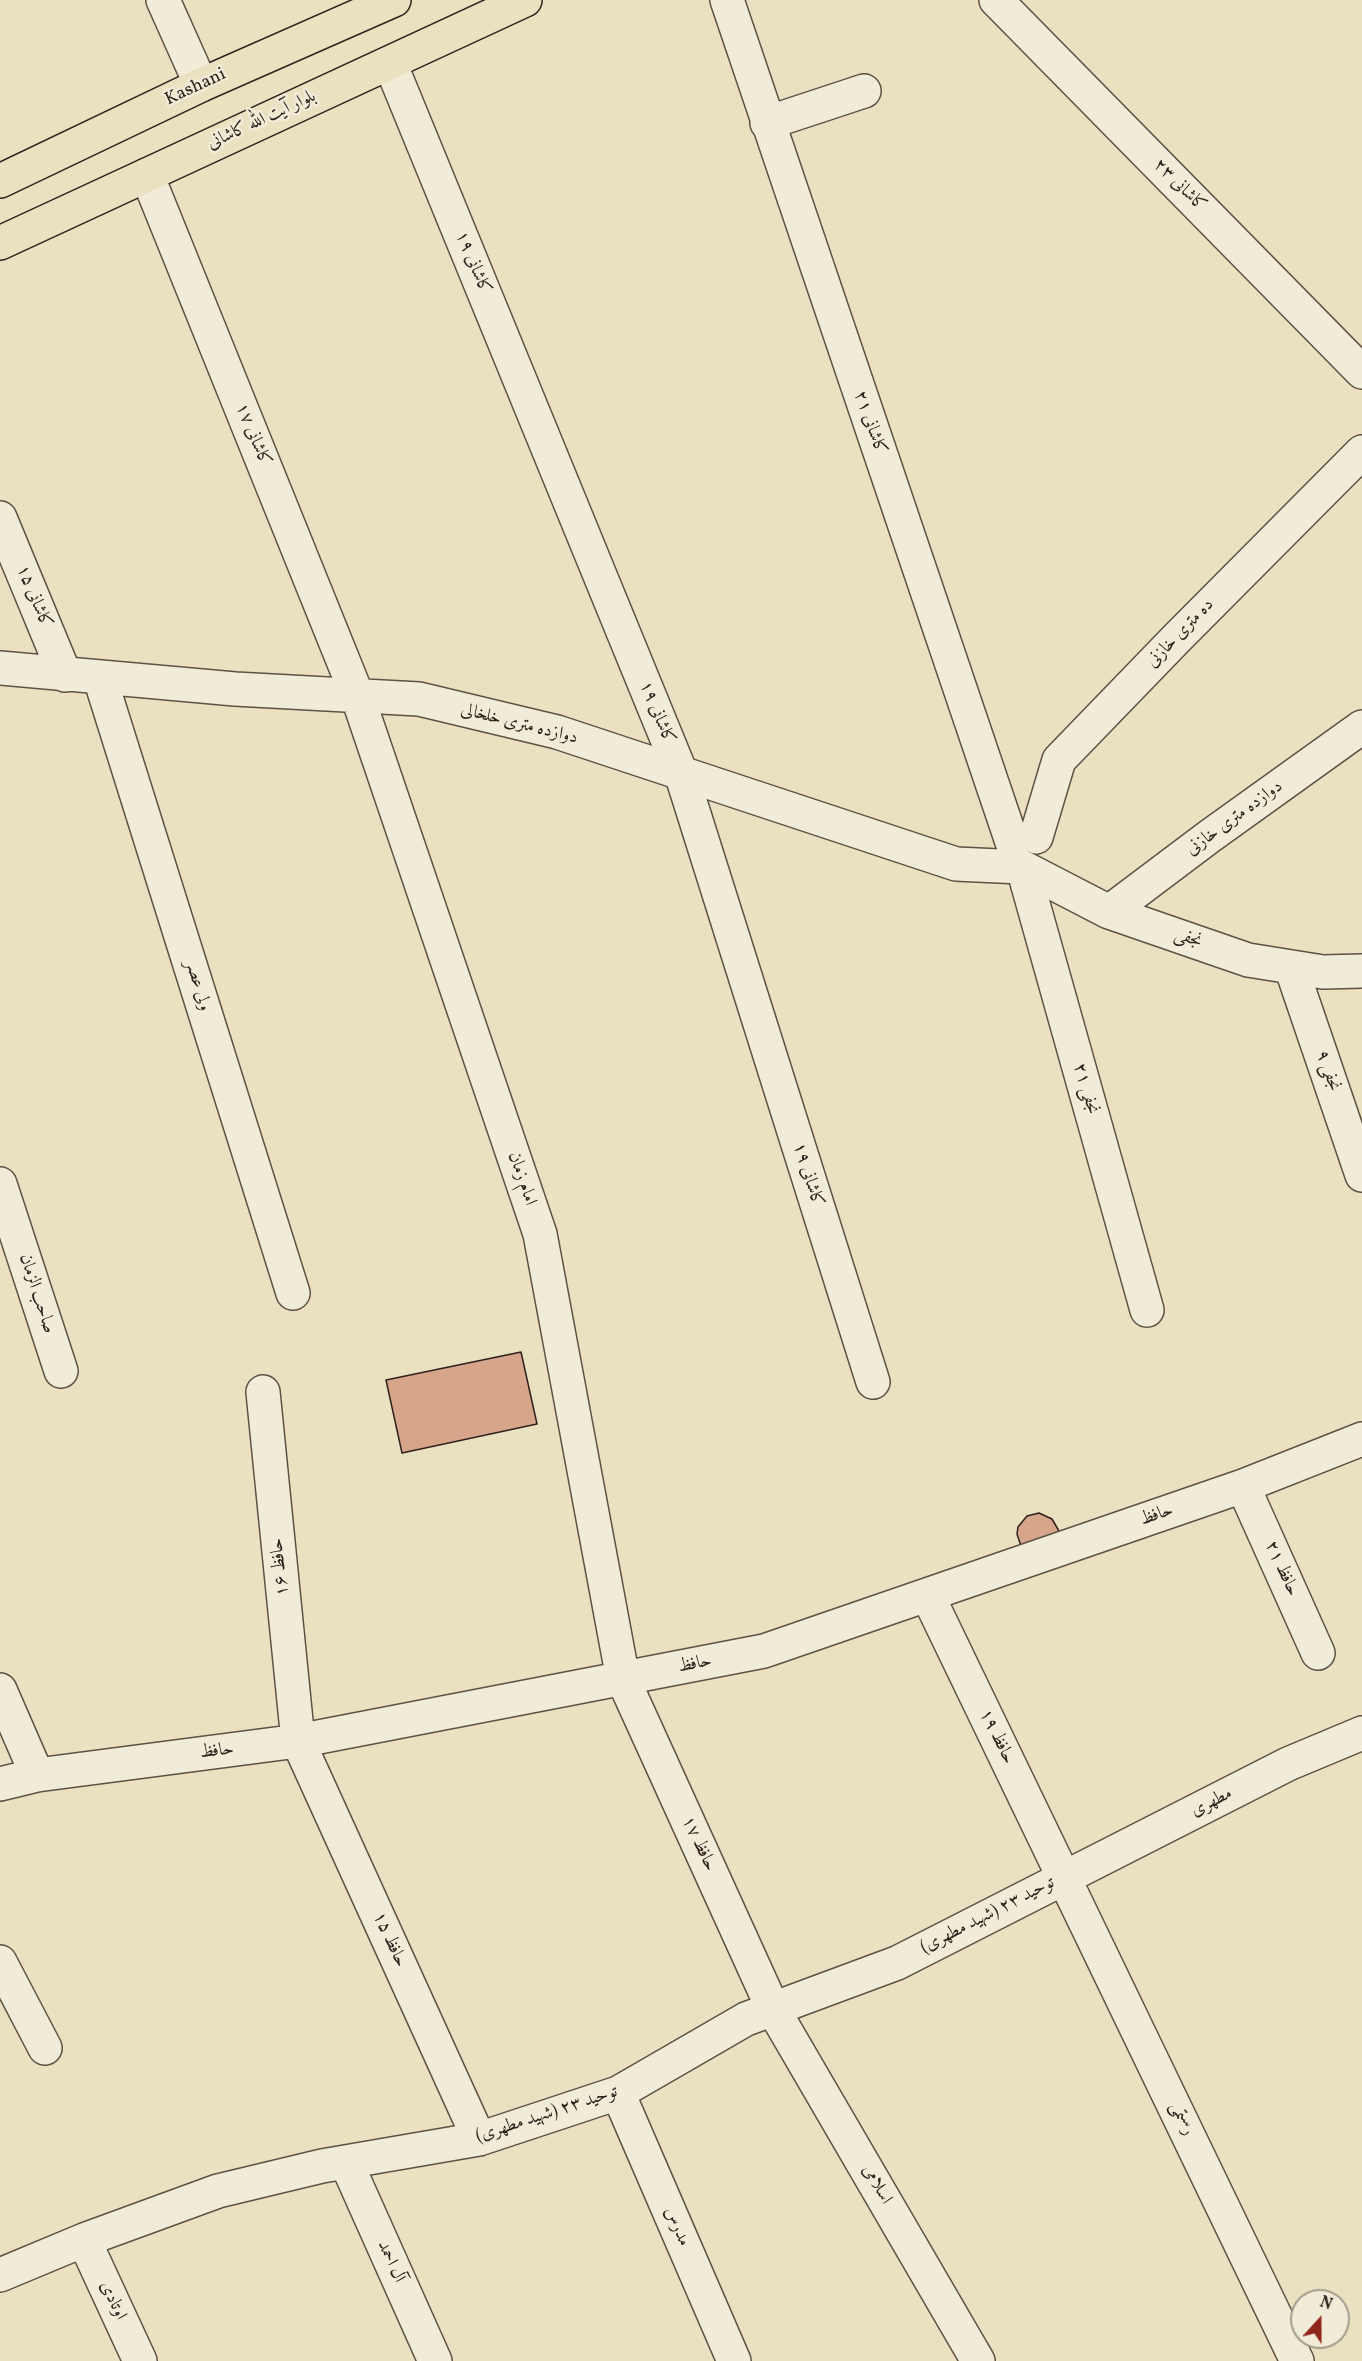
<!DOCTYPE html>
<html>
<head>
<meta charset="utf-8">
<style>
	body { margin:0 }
	#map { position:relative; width:1362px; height:2361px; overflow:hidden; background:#eae1c1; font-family:Vollkorn,serif }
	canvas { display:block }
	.north { position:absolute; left:1290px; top:2289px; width:60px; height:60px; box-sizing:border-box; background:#f1ecd7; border:2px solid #a39b8d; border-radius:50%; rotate:21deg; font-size:16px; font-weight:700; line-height:24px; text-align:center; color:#2f211d }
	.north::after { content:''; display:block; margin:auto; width:21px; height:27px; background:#8f2418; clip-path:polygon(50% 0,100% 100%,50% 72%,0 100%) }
</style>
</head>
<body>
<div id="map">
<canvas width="1362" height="2361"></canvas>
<div class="north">N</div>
</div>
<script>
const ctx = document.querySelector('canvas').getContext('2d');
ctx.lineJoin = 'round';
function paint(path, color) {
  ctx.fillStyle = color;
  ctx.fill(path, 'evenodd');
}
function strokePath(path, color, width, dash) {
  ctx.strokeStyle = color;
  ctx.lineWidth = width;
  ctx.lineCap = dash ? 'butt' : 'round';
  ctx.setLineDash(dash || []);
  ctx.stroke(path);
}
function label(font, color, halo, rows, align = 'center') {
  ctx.font = font + ' Vollkorn,Amiri,serif';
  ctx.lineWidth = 5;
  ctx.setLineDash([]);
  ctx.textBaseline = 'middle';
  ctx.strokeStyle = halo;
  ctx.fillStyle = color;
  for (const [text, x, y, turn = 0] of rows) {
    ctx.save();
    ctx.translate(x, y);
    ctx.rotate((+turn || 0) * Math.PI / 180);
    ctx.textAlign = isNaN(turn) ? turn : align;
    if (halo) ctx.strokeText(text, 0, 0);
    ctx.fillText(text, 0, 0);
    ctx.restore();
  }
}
const building = new Path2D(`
	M521,1352L537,1424L402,1453L386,1380Z
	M1039,1513L1052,1519L1059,1531L1058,1538L1021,1546L1017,1534L1018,1527L1027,1516Z`);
paint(building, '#d7a589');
strokePath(building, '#2f211d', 1.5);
const minor = new Path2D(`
	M163,0L201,85
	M727,0L1013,845
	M996,0L1362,372
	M390,63L681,773L873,1382
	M767,123L864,91
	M147,175L357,695L540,1234L623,1679L773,2009L978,2361
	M0,518L65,675
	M0,668L235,689L419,699L557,732L956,864L1021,867
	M100,678L293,1293
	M1036,837L1059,760L1177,638L1362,452
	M1023,868L1147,1310
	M1024,868L1109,912L1248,960L1323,972L1362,971
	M1109,912L1210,836L1362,727
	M1291,967L1362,1175
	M0,1184L61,1371
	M263,1392L298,1741L479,2139
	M1243,1486L1318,1653
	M928,1596L1297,2361
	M0,1690L37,1775
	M0,1784L37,1775L298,1741L764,1651L1243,1486L1362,1439
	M0,1962L45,2048
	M618,2093L734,2361
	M346,2162L435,2361
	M84,2240L140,2361
	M0,2275L84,2240L218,2191L322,2166L479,2139L618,2093L746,2019L897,1963L1288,1764L1362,1733`);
const major = new Path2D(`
	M0,181L201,85L394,0
	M0,243L525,0`);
strokePath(minor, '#5e5146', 36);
strokePath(major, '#2f211d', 36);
strokePath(minor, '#f1ecd7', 33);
strokePath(major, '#eae1c1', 33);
label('18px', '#2f211d', '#f1ecd7', [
	["Kashani",196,88,-25],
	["بلوار آیت الله کاشانی",262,121,-25],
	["کاشانی ۲۳",1179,186,45],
	["کاشانی ۱۹",472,263,68],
	["کاشانی ۲۱",869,423,71],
	["کاشانی ۱۷",252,435,68],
	["کاشانی ۱۵",33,597,68],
	["ده متری خازنی",1181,634,-46],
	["کاشانی ۱۹",656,713,68],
	["دوازده متری خلخالی",519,725,14],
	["دوازده متری خازنی",1235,819,-36],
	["نجفی",1188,939,19],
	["ولی عصر",197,986,73],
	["نجفی ۹",1327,1071,71],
	["نجفی ۲۱",1085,1089,74],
	["کاشانی ۱۹",807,1175,73],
	["امام زمان",521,1179,71],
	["صاحب الزمان",36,1294,72],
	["حافظ",1157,1516,-19],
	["حافظ ۱۶",281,1567,-96],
	["حافظ ۲۱",1281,1569,66],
	["حافظ",695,1665,-11],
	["حافظ ۱۹",996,1737,64],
	["حافظ",217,1752,-7],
	["مطهری",1212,1803,-27],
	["حافظ ۱۷",698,1844,65],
	["توحید ۲۳ (شهید مطهری)",988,1916,-27],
	["حافظ ۱۵",389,1940,66],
	["توحید ۲۳ (شهید مطهری)",547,2115,-18],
	["رستمی",1181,2119,64],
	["اسلامی",876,2185,60],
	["مدرس",676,2227,67],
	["آل احمد",390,2262,66],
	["اوتادی",112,2301,65]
]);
</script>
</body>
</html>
